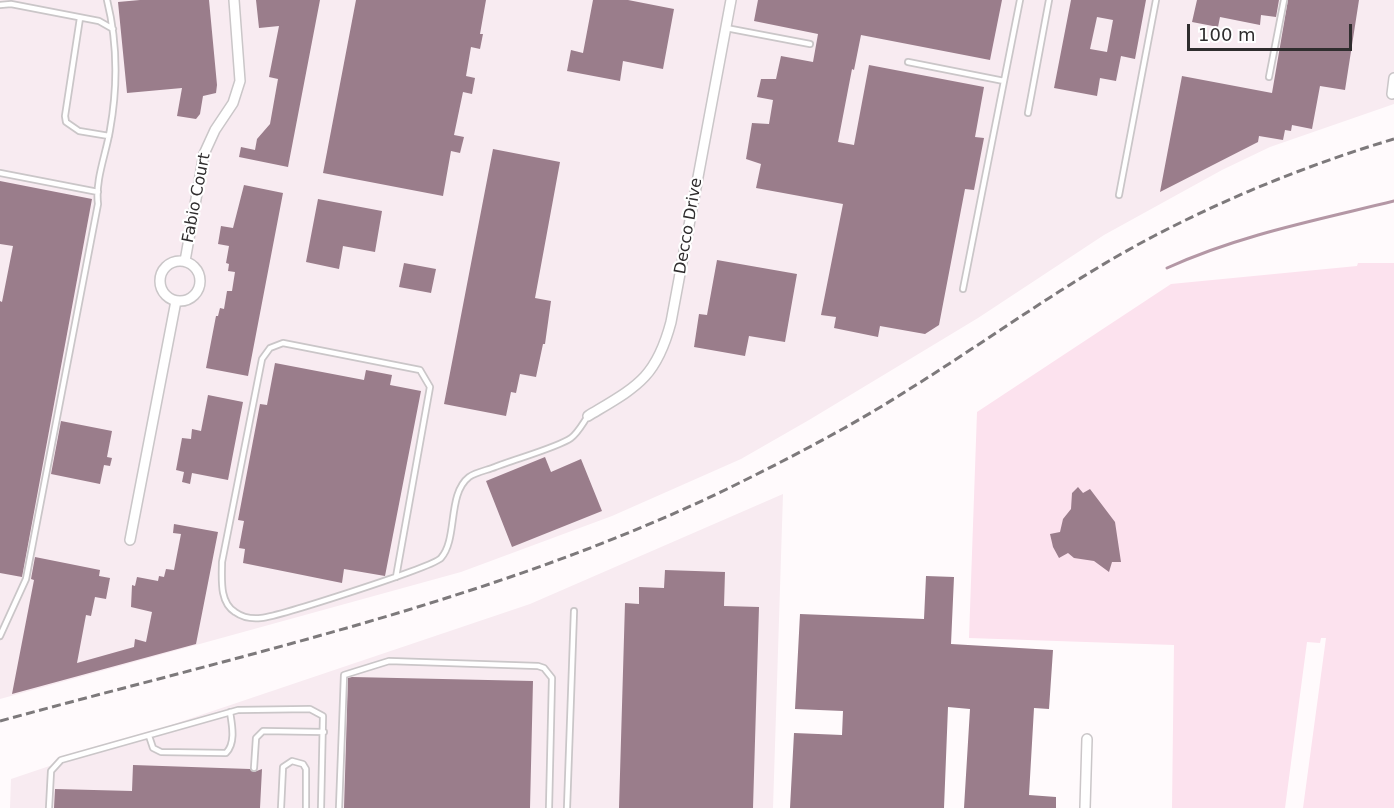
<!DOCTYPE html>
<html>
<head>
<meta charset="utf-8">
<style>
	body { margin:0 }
	#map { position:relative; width:1394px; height:808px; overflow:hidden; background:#fffafc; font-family:"DejaVu Sans",sans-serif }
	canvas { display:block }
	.scale { position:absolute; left:1187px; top:24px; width:165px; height:27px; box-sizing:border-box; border:3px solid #2f2d2e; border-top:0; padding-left:8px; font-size:18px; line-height:21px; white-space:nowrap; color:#2f2d2e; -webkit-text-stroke:4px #fff; paint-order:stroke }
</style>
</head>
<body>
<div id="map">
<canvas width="1394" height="808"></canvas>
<div class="scale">100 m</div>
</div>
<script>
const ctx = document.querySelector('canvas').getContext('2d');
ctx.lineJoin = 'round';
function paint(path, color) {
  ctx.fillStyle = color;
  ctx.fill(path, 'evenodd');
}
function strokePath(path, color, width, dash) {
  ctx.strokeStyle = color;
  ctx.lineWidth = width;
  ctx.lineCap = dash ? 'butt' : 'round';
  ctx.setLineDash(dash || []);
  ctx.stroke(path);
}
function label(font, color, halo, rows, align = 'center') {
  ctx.font = font + ' "DejaVu Sans",sans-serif';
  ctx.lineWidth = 4.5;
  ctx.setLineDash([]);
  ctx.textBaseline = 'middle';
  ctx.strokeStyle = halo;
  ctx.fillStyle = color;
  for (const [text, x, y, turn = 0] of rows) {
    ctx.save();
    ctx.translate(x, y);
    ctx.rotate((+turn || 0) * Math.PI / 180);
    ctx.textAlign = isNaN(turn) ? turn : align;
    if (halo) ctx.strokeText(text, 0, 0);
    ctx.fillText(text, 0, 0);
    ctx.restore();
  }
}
paint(new Path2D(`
	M0,0H1394V104L1270,147L1222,170L1104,235L978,318L809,420L741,459L612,516L461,572L0,699Z
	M783,494L773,808H10L11,779L530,604Z`), '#f8ebf1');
paint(new Path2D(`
	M1358,263H1394V808H1303L1326,638H1321L1320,643L1307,642L1285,808H1172L1174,645L969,638L977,412L1171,284L1357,266Z`), '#fce2ee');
strokePath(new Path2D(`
	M1167,268C1239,235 1317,220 1394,201`), '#b497a5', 3);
paint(new Path2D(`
	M140,0H209L217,85L216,93L203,96L200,114L196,119L177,116L182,88L127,93L118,2Z
	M256,0H320L288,167L239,157L241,147L255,150L257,139L270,124L278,79L269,77L279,26L259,28Z
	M356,0H486L480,34H483L480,49L471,47L466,76L475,78L472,94L463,92L454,135L464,137L460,153L451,151L443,196L323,173Z
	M593,0H628L674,9L663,69L623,61L620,81L567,71L571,50L583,53Z
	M758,0H1002L990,60L861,35L854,70L852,69L838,142L854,145L869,65L984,87L975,137L984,138L974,190L965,189L939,325L925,334L880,326L878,337L834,328L836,317L821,315L843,204L756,188L761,164L746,159L752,123L769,124L773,100L757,97L761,79H776L781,56L813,62L818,34L754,21Z
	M1071,0H1146L1135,59L1121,56L1116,81L1100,78L1097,96L1054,88ZM1097,17L1113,20L1107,52L1090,49Z
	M1197,0H1279L1276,17L1261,15L1260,25L1220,17L1218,27L1192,22Z
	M1288,0H1359L1345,90L1320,86L1312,129L1292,125L1291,131L1285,130L1283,140L1259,136L1258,142L1160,192L1182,76L1272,93Z
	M493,149L560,162L535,298L551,301L545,344H543L536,377L520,374L516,393L511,392L506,416L444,404Z
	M0,181L92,199L22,577L0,573V301L2,302L13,246L0,244Z
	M244,185L283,193L248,376L206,368L216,316H218L220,308L224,309L227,291H232L235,272L228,271L229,264L226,263L229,246L218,244L221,226L233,228Z
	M318,199L382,211L375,252L343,246L339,269L306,262Z
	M717,260L797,274L785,342L749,336L745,356L694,347L699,314L707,315Z
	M404,263L436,269L431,293L399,287Z
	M275,363L364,380L366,370L392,375L390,385L421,391L385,576L344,569L342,583L243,563L245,549L239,548L244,521L238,520L260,404L267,405Z
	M208,395L243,402L228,480L192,473L190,484L182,482L184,472L176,470L182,438L191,439L192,429L201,431Z
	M61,421L112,431L107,457L112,458L110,466L104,465L100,484L51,474Z
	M545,457L551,472L581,459L602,511L512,547L486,481Z
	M1078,487L1083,493L1090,489L1115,522L1121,562H1112L1109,572L1094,561L1074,558L1068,553L1059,558L1053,547L1050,534L1060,532L1063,519L1071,509L1072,493Z
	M174,524L218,532L196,644L12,694L34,580L31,579L35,557L100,570L99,576L110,578L106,599L95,597L91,616L86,615L77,663L134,647L135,639L146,642L152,612L131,607L132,585L135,586L137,577L158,581L159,576L164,577L166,569L174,570L181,534L173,533Z
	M665,570L725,572L724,606L759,607L753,808H619L625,603L639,604V587L664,588Z
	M926,576L954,577L951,644L1053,650L1049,709L1034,708L1029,795L1056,797V808H964L970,709L948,707L944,808H790L794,733L842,735L843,711L795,709L800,614L924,619Z
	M352,677L533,681L530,808H344L348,678Z
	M133,765L250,769L254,772L262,769L260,808H54L55,789L132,791Z`), '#9a7d8b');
const lane = new Path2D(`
	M0,5L11,4L99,21L113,29
	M80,18L65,116L66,122L79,131L109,136
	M726,28L810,44
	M908,62L1004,81
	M1269,77L1284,0
	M1028,113L1049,0
	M0,173L98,192
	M1119,195L1156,0
	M963,289L1020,0
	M396,577L430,387L420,370L283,343L270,348L262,359L222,562C222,578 219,602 235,612C242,617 252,619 261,618C280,616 433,567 441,558C458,539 447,494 469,477C476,472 488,470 495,467C512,460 559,447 571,438C578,433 583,423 588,416
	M0,636L26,579L98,204C95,180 106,154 110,130C118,85 118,44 107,0
	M149,736L153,748L161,752L226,753C236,743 232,725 230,712
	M254,768L256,738L263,731L324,732
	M49,808L51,771L61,760L238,710L310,709L323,716L321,808
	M281,808L283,767L292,761L303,764L306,769V808
	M339,808L344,675L389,661L538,666L544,668L552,678L549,808
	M567,808L574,611`);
const street = new Path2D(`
	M1392,94L1394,78
	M160 281a20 20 0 1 1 40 0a20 20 0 1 1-40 0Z
	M185,261L204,154L215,130L233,103L240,81L234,0
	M588,416C636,387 656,379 671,322L731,0
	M130,540L176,301
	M1085,808L1087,739`);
strokePath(lane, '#cac6c8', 8);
strokePath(street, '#cac6c8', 12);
strokePath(lane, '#fff', 4.5);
strokePath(street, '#fff', 9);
strokePath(new Path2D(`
	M0,721C245,654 497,600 727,489C788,459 850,427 908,390C990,339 1068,281 1154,236C1231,196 1310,164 1394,139`), '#7d797b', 3, [9, 4.5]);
label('16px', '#2f2d2e', '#fff', [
	["Fabio Court",197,198,-79],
	["Decco Drive",689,226,-80]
]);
</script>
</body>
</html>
